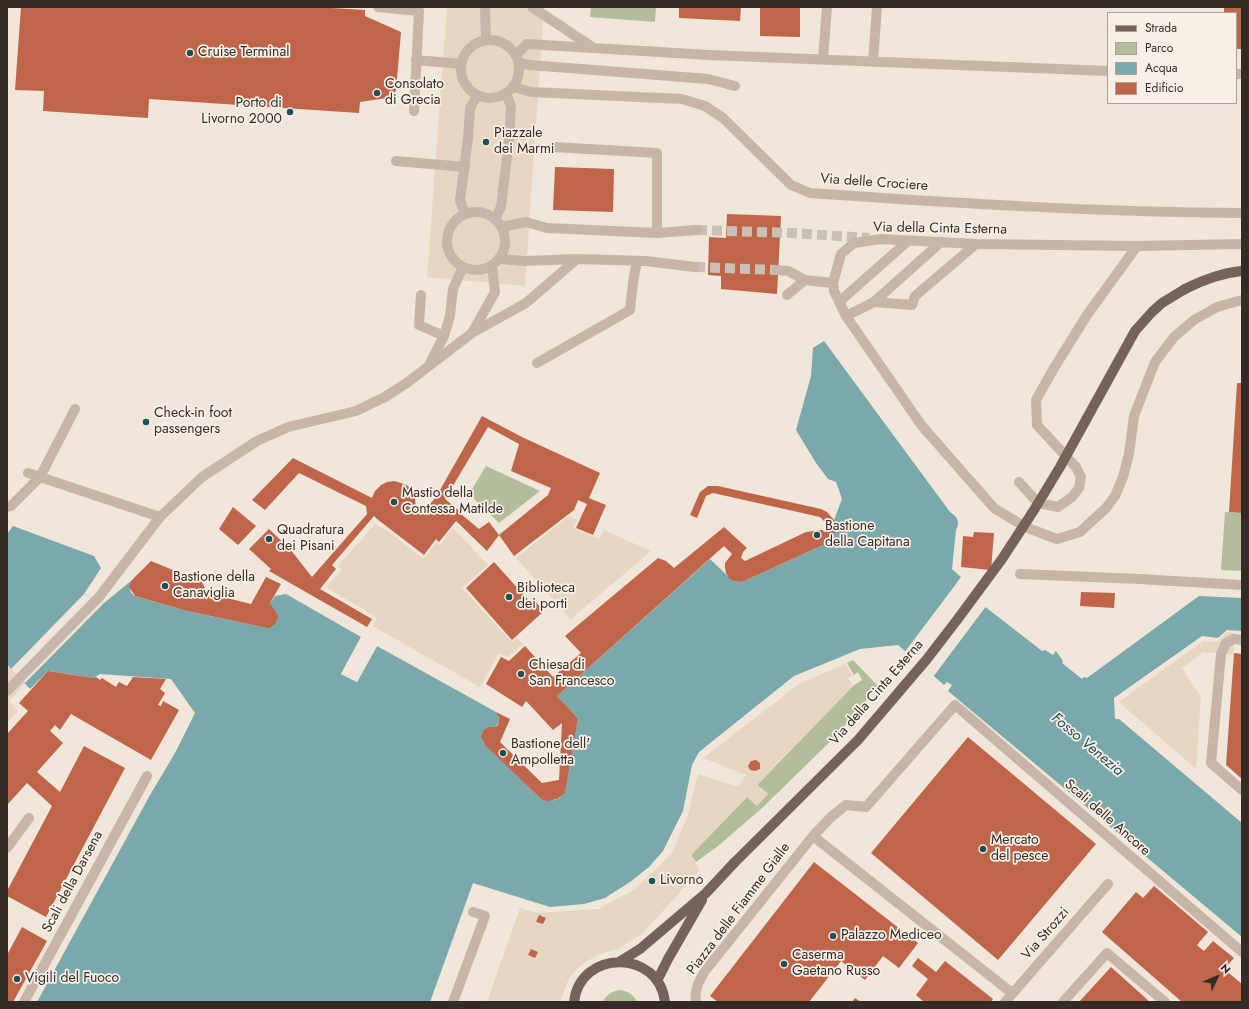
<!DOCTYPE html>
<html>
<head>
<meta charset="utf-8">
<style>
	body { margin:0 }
	#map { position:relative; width:1249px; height:1009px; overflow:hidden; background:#f0e6da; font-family:Jost,sans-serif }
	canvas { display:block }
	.frame { position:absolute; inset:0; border:8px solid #342b27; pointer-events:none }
	.legend { position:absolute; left:1107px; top:12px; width:130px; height:92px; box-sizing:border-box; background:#f8f0e6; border:1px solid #aaa19a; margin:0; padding:5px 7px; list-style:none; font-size:12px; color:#342b27 }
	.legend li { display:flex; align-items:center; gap:8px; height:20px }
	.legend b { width:20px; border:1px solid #aaa19a }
	.north { position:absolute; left:1197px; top:957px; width:40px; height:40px; -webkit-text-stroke:3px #f8f0e6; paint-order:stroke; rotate:46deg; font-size:11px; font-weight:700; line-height:16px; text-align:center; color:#342b27 }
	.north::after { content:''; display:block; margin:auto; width:14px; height:18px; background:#342b27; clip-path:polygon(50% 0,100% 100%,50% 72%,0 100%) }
</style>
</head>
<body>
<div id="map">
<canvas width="1249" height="1009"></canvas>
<div class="frame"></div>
<ul class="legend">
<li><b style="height:5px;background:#756259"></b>Strada</li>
<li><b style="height:11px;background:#b2be9b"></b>Parco</li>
<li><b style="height:11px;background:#7ba9ab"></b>Acqua</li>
<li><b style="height:11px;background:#bf6549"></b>Edificio</li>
</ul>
<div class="north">N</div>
</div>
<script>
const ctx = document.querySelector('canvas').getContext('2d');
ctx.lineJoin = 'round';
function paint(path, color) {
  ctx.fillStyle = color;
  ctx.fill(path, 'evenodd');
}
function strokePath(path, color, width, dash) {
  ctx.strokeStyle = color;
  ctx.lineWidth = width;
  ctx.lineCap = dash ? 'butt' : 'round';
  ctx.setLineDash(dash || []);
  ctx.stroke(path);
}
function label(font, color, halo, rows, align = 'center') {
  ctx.font = font + ' Jost,sans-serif';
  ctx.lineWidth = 3.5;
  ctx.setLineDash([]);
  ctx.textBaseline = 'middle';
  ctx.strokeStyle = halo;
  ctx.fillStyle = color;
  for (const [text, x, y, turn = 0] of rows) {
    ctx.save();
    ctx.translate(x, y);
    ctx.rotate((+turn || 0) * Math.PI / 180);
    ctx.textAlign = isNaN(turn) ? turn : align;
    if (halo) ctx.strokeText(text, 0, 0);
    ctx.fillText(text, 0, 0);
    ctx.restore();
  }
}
paint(new Path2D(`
	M591,7H656L655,22L590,17Z
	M486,466L540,491L499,523L469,494Z
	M1225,512L1242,513V571L1221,570Z
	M853,660L878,686L835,737L761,809L718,846L696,862L691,855L747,797L768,794L757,785L853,686L862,680L858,672L854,675L847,663Z
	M619,990C628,991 633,994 637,1002H603C607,994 611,992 619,990Z`), '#b2be9b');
paint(new Path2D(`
	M447,7H544L525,286L427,277Z
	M569,516L577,520L573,528L599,539L604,530L651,551L571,619L516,558Z
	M375,524L381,528L387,530L423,559L436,543L440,545L453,528L488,565L462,588L512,642L517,638L523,644L508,657L499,653L480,687L373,626L377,618L326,587L342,570L338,566Z
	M1227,632L1235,633L1233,655L1203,652L1182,668L1201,697L1196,769L1119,702L1203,641L1217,642Z
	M7,664L25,683L9,701L18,711L7,723Z
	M845,664L853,676L848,678L853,686L757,785L768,794L757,806L747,797L691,855L700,870L643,933L618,949L600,954L587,961L580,966L569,978L560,1002H487L520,908L537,913L598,909L635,889L672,853L688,815L698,774L738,787L746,775L703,758L799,684ZM756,760L760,763V769L755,771L750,770L748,766L751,761Z`), '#e7d7c2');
paint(new Path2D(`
	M824,341L950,512C958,517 960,522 956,530L952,569L961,577L956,584L1042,651L1045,650L1053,655L1056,651L1063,661L1062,663L1082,679L1084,677L1087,678L1199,596L1242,598V631L1227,630L1218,638L1202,636L1114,698L1115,719H1119L1242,823V937L948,691L952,685L947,682L944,685L898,645L860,649L794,676L699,752L692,765L683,811L663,851L649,867L630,882L605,898L584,904L550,907L473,883L430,1002H37L150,795L175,753L195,713L171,679L100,674L93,678L48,671L30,689L7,664V534L13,526L94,556L101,568L84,594L104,603L131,581C128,588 130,595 138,597L187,611L267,628C273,627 276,624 277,617L270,603L275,596L286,594L361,637L341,674L357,682L377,646L496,712C500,717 500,723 495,727C485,726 480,733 483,742L539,797C552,802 559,803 566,788L578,719L574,714L557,696L710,559L733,581L742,582L823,545L828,543L832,538L835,533V527L834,520L842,499L836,482L828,479L816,463L796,430L811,376L813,348Z`), '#7ba9ab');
paint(new Path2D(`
	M962,576V578L959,583L987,605L933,677L904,653Z
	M84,594L104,603L25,683L11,669Z
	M361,637L363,638L344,673L356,679L375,645L377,646L357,682L341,674Z`), '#f0e6da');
paint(new Path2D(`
	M21,7H315L365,10V16L401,32L396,90L393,97L360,102L359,113L149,99L148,118L43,111L44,91L15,90Z
	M679,7H741L740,21L679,18Z
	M760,7H800V37L760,36Z
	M1224,7H1242V49H1236V13H1224Z
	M555,167L614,169L613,212L553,210Z
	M727,214L781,216L777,294L721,289V276L708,275L709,237L726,238Z
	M1237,383H1242V513L1229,512Z
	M482,416L522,437L600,473L589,498L606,505L593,535L576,528L587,504L578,500L574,510L514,556L499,535L548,495L551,488L511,471L519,444L488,427L445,499L462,513L461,514L479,529L489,522L499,535L487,551L456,521L439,542L436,539L424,555L377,519L374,516L332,565L336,569L320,589L372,619L367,627L269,571L271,569L249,549L269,529L290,549L312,577L367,514L366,506L299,473L265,510L252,500L293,458L372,498L375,491L381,485L387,482L394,481L401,483L408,486L413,492L415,498L416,509L425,510L436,497Z
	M708,486H718L821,509L827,512L834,520L835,526V533L832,538L828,543L823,545L742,582L733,581L729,578L726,573L725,568V563L732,554L724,546L557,696L574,714L578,719L566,788L564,794L557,799L549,801L543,800L539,797L485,745L482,739L481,736L484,730L489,727H495L498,725L499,718L496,712L510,719L500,742L542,783L559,780L562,723L553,730L526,701L522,707L486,684L501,657L509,661L525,646L553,677L581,653L565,636L658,558L666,561L674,568L724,527L747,548L743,552L741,558L745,561L806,532L822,530L825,532L827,529L825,522L820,517L713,493L706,496L697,518L690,515L700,492Z
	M233,507L256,526L238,545L219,529Z
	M974,532L994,533L991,570L961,567L963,536L973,537Z
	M151,561L202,582L207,593L251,604L266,577L281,584L270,603L277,614L278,617L275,624L270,628H267L187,611L135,596L129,587L131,581Z
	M494,562L531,603L534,600L544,611L512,640L466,588Z
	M1081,592L1115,593L1114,608L1080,606Z
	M1234,653L1242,654V779L1226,765Z
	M48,671L93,678L96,677L100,680L102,678L116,687L119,682L127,686L133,677L166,679L160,689L165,693L158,705L161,706L163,701L179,710L151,760L71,714L60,730L55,725L50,731L63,743L37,772L60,792L84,746L125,768L46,917L7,896V891L52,806L27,783L7,805V734L28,711L19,703Z
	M968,737L1096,844L998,960L871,853Z
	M756,760L760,763V769L755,771L750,770L748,766L751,761Z
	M814,862L918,943L899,968L883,956L865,980L841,961L809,1002H718L710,996Z
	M1154,886L1208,932L1197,945L1199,947L1204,951L1213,941L1234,958L1224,969L1242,984V1002H1182L1102,932L1136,892L1143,898Z
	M539,915L546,918L543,924L536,922Z
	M22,927L47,941L13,1002H7V955Z
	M531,949L538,952L535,958L528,955Z
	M918,958L936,972L945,961L993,999L991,1002H924L916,995L928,979L912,966Z
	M1111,967L1150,1002H1079Z
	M855,998L861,1002H852Z`), '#bf6549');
strokePath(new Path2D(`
	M697,230L792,233L869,238
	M695,267L778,270`), '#cac1b6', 10, [10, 5]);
strokePath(new Path2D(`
	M378,7L419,11L414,111
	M485,7L486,40
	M532,7L592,47
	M461 69a29 29 0 1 1 58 0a29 29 0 1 1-58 0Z
	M516,55L527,44L709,55L1108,71
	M823,59L827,7
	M416,60L461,64
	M873,62L877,7
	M519,63L530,65L708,79L735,86
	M1236,74H1242
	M514,87L531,92L682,99L705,106L723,118L791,185L810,193C954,203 1098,212 1242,213
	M554,147L657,153V233
	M396,161L465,167
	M447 241a29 29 0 1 1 58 0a29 29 0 1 1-58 0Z
	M465,214L460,200L468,138L470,108L477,96
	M495,219L501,207L509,141L511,106L506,94
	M502,227L526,222L547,228L657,233L697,230
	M1242,244L1137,246L976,244L881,239L854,243L841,254L833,283L834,291L846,316L922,426L994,508L1025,527L1057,539L1080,532L1106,508L1115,496L1123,477L1129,454L1134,416L1155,362L1174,337L1194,320L1217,307L1242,300
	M500,259L525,261L577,259L646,261L695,267
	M778,270L788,271L805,280L833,283
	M421,295L419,325L444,336
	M787,295L805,280
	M839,302L908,241
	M874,302L912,305L915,296L976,244
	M846,316L874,302L941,242
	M472,333L495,292L492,265
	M430,363L444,336L450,316L453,289L463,267
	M537,363L630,310L633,282L637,261
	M28,473L160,517
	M1019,482L1038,503L1058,507L1072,497L1079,488L1081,477L1076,467L1037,425L1036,400L1054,368L1087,315L1137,246
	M7,507L11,506L40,477L75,409
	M1020,574L1139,579L1242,585
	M1242,640L1234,639L1226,643L1221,654L1211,763L1242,790
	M7,691L99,597L160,517L202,477L257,441L288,427L356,411L385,397L408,382L472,333L526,303L577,259
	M813,836L1012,993
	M7,848L29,818
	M24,1002L147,776
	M453,1002L485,916L473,912
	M696,1002C694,990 699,981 705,971L813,836L831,817L846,805L866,807L955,705L1242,952
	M1005,1002L1108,884
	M1063,1002L1107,953L1165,1002`), '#c7b6a7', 10);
strokePath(new Path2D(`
	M1185,289C1203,280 1221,273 1242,271
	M619,962L640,949L706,893L734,863
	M657,981L668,959L702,900
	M574,1002C580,949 659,949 665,1002`), '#756259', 10);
strokePath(new Path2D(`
	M734,863L858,740L927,659L957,620L1002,559L1034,510L1060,467L1135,331L1152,312L1162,303L1185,289`), '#756259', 10);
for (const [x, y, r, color] of [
	[190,53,4,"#1f5053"],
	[377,93,4,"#1f5053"],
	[290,112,4,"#1f5053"],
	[486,142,4,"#1f5053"],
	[146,422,4,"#1f5053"],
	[394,502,4,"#1f5053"],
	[817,535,4,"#1f5053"],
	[269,539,4,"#1f5053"],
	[165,586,4,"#1f5053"],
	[509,597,4,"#1f5053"],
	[521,674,4,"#1f5053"],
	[503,753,4,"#1f5053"],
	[983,849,4,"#1f5053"],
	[652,881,4,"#1f5053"],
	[833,936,4,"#1f5053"],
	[784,964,4,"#1f5053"],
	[17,979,4,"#1f5053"]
]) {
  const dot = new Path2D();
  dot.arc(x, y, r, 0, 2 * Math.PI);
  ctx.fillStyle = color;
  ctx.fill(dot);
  strokePath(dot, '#f8f0e6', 1.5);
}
label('14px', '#342b27', '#f8f0e6', [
	["Cruise Terminal",198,53],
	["Consolato",385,85],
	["di Grecia",385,101],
	["Porto di",282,104,"right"],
	["Livorno 2000",282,120,"right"],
	["Piazzale",494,134],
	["dei Marmi",494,150],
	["Check-in foot",154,414],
	["passengers",154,430],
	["Mastio della",402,494],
	["Contessa Matilde",402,510],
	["Bastione",825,527],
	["della Capitana",825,543],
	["Quadratura",277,531],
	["dei Pisani",277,547],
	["Bastione della",173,578],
	["Canaviglia",173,594],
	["Biblioteca",517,589],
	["dei porti",517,605],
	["Chiesa di",529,666],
	["San Francesco",529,682],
	["Bastione dell'",511,745],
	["Ampolletta",511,761],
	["Mercato",991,841],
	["del pesce",991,857],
	["Livorno",660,881],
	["Palazzo Mediceo",841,936],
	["Caserma",792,956],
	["Gaetano Russo",792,972],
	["Vigili del Fuoco",25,979]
], 'left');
label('14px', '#342b27', '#f8f0e6', [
	["Via delle Crociere",874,183,4],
	["Via della Cinta Esterna",940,229,1],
	["Via della Cinta Esterna",877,693,-49],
	["Scali delle Ancore",1107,818,41],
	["Scali della Darsena",73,882,-62],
	["Piazza delle Fiamme Gialle",739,909,-53],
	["Via Strozzi",1046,934,-49]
]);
label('italic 15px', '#1f5053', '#f8f0e6', [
	["Fosso Venezia",1087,745,40]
]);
</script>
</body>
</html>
